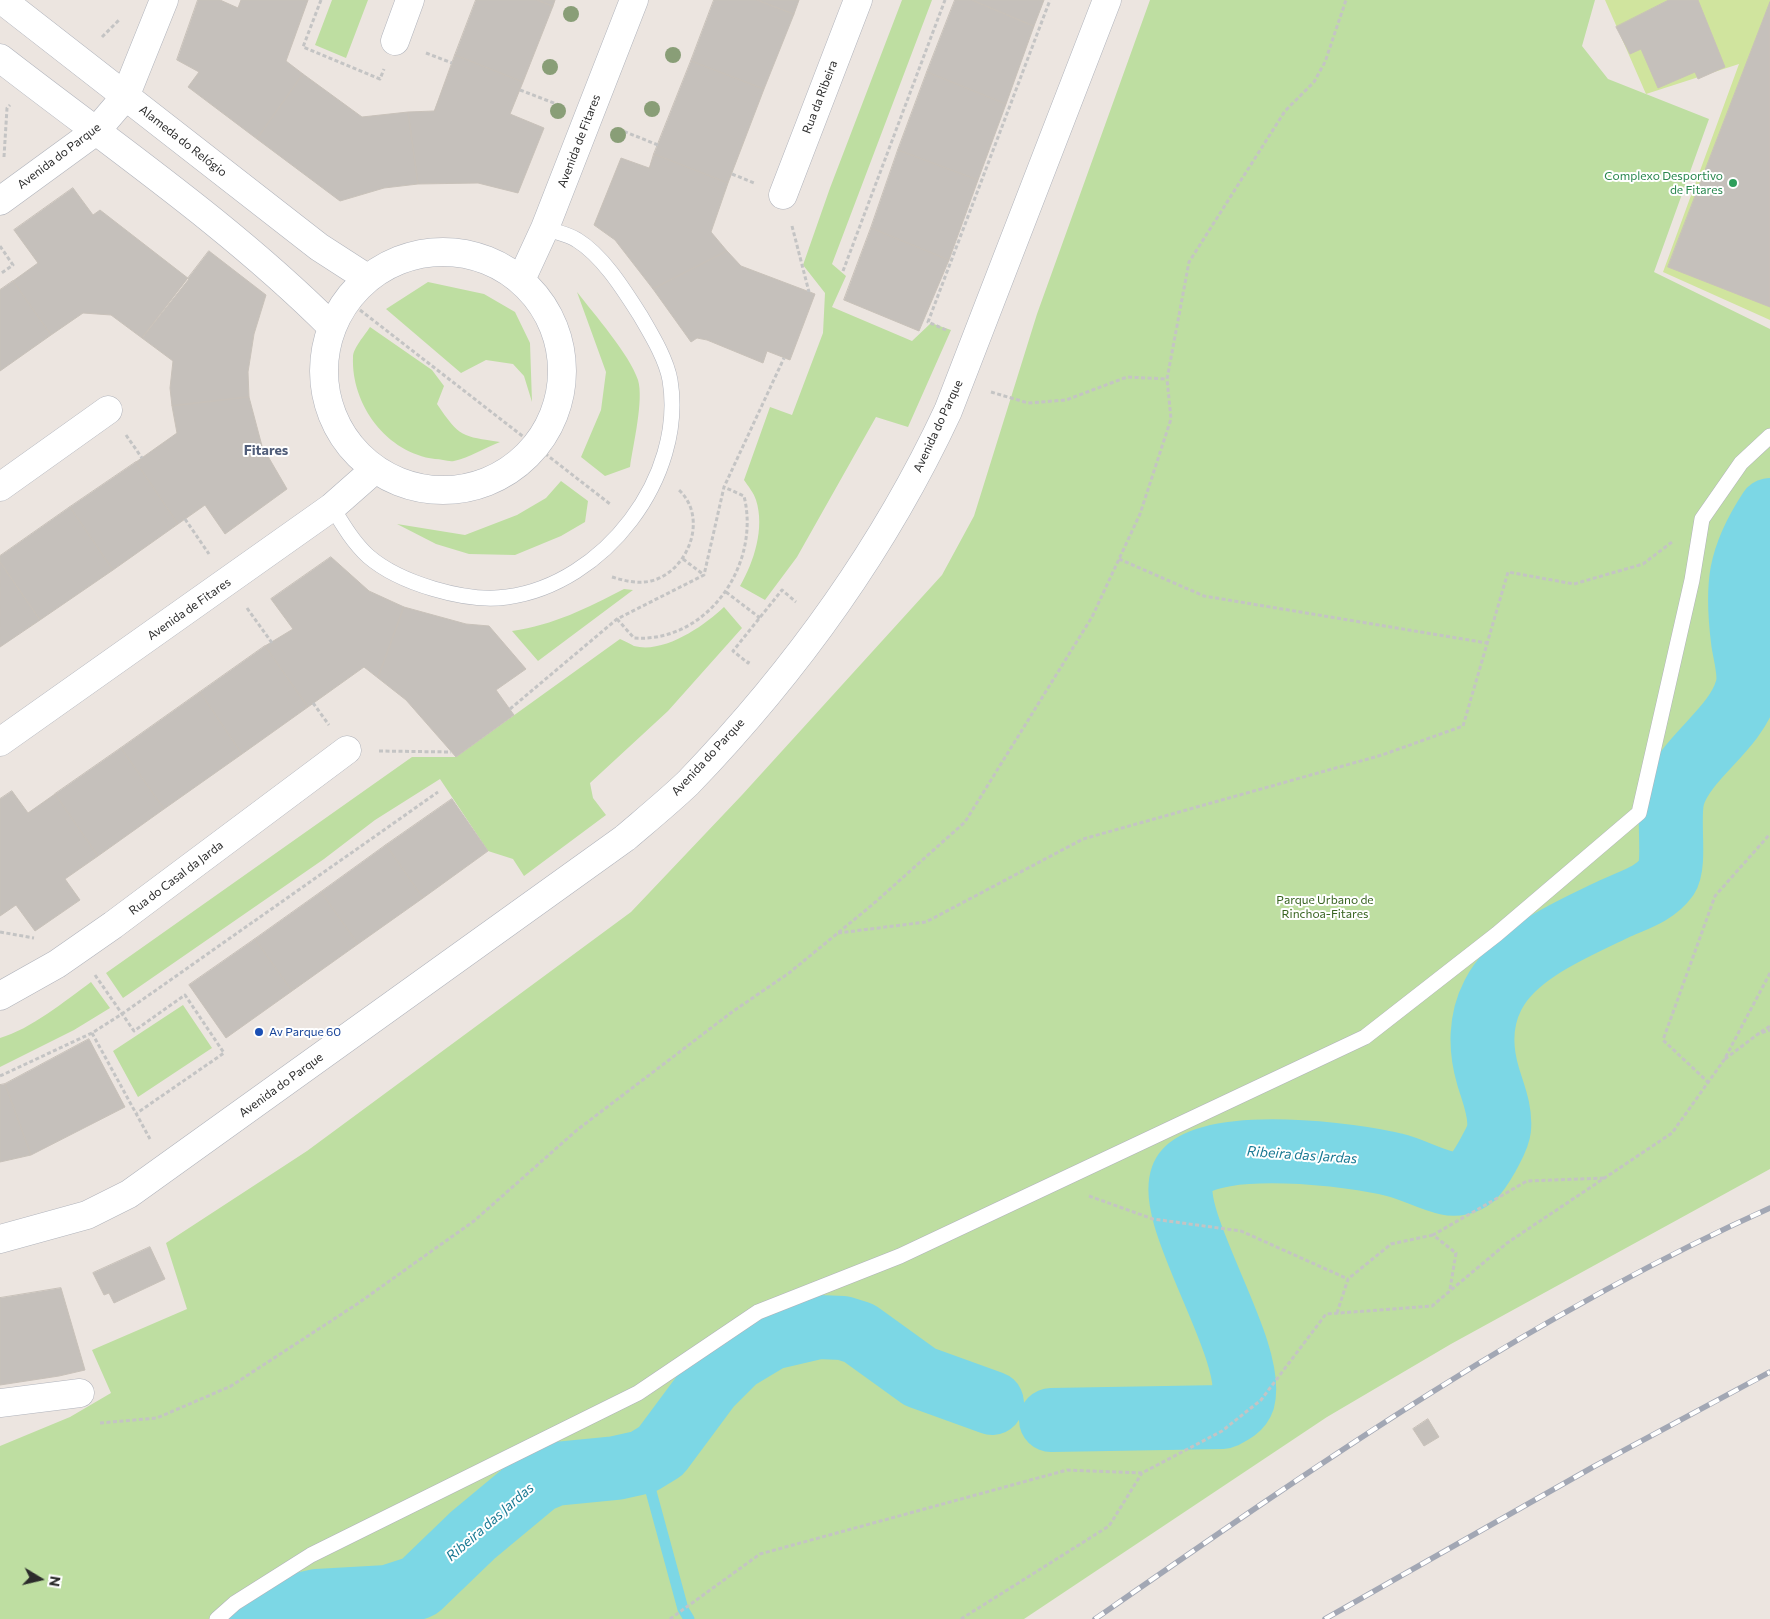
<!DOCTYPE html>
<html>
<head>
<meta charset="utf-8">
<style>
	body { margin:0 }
	#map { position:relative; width:1770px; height:1619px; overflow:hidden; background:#ece5e0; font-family:Commissioner,sans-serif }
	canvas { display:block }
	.north { position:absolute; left:15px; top:1554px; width:50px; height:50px; -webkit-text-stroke:4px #fff; paint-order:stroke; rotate:99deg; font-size:14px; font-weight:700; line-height:20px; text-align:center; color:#2c2c2c }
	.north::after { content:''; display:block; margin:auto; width:18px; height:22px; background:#2c2c2c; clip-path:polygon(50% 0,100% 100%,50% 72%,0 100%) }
</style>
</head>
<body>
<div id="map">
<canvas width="1770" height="1619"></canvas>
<div class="north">N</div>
</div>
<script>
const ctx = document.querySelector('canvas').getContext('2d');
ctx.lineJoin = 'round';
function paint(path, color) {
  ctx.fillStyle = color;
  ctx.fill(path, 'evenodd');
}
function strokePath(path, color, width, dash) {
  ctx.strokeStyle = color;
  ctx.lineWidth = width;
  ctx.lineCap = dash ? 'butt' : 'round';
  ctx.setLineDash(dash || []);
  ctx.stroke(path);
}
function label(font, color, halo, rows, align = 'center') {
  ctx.font = font + ' Commissioner,sans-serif';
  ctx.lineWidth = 4;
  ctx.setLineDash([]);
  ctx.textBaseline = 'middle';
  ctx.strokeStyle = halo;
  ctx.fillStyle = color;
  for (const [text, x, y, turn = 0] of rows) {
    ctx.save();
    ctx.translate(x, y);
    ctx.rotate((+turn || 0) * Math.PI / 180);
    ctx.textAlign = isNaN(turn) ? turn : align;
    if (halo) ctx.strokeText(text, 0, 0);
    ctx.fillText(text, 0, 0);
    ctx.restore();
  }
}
paint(new Path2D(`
	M332,0H368L346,58L315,45Z
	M902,0H932L832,264L846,276L832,307L912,341L931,323L951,330L908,427L876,417L797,557L765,600L740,586C754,562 765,528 756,500C754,493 748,486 744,480L770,407L792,415L823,333L825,293L803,265L830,188Z
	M1150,0H1595L1582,46L1608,79L1709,119L1654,272L1770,329V1169L1451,1344L1327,1417L1024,1619H0V1446L70,1417L111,1393L92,1350L187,1309L166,1243L307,1151L631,912L742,795L942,575L974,516L1037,314Z
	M428,282L484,294L515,312L530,343L532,402L524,376L513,364L486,360L461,373L386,309Z
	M577,292C594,314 630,355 638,380C644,400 633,445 630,467L605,476L581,457L601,410L606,372Z
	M370,327L432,370L444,386L437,404C460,438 462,436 500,442C486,447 469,458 454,461C448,462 441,459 435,459C387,453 351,405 353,357C353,348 365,335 370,327Z
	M561,481L588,501L585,522L561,536L515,555L469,554L436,544L397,524L465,535L517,515L546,498Z
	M624,589L633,590L538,661L512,631C554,625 587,608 624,589Z
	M724,607L742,628L668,711L590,783L593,798L606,815L524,876L513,859L488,851L440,779L375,820L324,859L123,998L106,973L412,757H456L620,639C625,641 630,644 634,646C664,654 704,626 724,607Z
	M91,982L110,1008L74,1030L0,1067V1038C31,1029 65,1001 91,982Z
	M183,1005L212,1048L138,1097L113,1051Z`), '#bedea1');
paint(new Path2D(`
	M1605,0H1770V320L1663,272L1739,64L1646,94Z`), '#d0e49e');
strokePath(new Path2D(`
	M643,1462L683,1609L689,1619`), '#7cd7e5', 11);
strokePath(new Path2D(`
	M1051,1420L1223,1417C1231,1413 1240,1409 1243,1400C1257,1348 1156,1205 1186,1171C1215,1138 1354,1154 1395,1165C1412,1169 1429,1179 1447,1183C1456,1185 1466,1183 1473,1177C1479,1171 1484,1162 1488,1155C1492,1147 1498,1138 1499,1129C1501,1111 1493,1093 1488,1076C1480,1049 1480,1020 1493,995C1514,953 1573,929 1614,909C1633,900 1654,895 1667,877C1676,863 1667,818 1673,796C1685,757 1735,731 1747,689C1751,674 1745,655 1743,641C1736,586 1739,557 1770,510
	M257,1619L281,1609L317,1601L388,1597L419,1587L473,1535L538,1481L555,1474L616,1468L643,1462L661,1451L710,1385L736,1359L771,1338L818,1327L843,1328L859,1333L920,1377L992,1403`), '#7cd7e5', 64);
const building = new Path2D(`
	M198,0H220L238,8L241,0H308L286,61L303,74L257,139L188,87L199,72L177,60Z
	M476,0H537L553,6L523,82L455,55Z
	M537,0H555L553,6Z
	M714,0H757L794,14L764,89L691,61Z
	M757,0H799L794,14Z
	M955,0H972L1034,26L1006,104L927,72Z
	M972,0H1044L1034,26Z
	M1669,0H1698L1725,67L1698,79L1695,72L1658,88L1641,49L1630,54L1616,27Z
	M1770,2V307L1668,267Z
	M455,55L523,82L510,114L544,128L518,193L478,183L418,184L408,112L434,111Z
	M691,61L764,89L728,183L654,154Z
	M927,72L1006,104L978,180L898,150Z
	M303,74L362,117L408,112L418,184L384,188L340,201L257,139Z
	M898,150L978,180L949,260L871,228Z
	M654,154L728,183L711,232L727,251L653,289L615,240L594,225L621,158L649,168Z
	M73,188L93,215L100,210L189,279L142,338L111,315L83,313L51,335L13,281L38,263L14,230Z
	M871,228L949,260L919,331L844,300Z
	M209,251L266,295L254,334L248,372L249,397L172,406L170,388L173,361L142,338Z
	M727,251L741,266L815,294L790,360L767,351L763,363L707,340L697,338L691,342L653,289Z
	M13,281L51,335L0,371V290Z
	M249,397L262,446L287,489L225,534L205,505L178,524L136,462L177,433L172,406Z
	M136,462L178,524L113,570L70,507Z
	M70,507L113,570L40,620L0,562V556Z
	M331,557L369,591L404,607L378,678L364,667L308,707L265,646L293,629L271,599Z
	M0,562L40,620L0,647Z
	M404,607L466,624L489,626L526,669L496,690L514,715L456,757L406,700L378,678Z
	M265,646L308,707L242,754L200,692Z
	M200,692L242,754L164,809L121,748Z
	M121,748L164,809L98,856L55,794Z
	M12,791L28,813L55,794L98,856L65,879L80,900L35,931L16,905L0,916V799Z
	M452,799L488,851L423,898L386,845Z
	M386,845L423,898L358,944L321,892Z
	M321,892L358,944L292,991L255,939Z
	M255,939L292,991L226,1038L189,985Z
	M89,1039L125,1107L31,1155L5,1084Z
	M5,1084L31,1155L0,1162V1085Z
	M150,1247L165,1279L114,1303L109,1293L104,1295L93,1273Z
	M61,1288L85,1370L59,1376L0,1385V1298Z
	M1428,1419L1439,1437L1424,1446L1413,1429Z`);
paint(building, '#c5c0bb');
strokePath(building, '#c8c1b9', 1);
const lane = new Path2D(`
	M332,507C343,525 353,542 368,556C399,583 466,603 507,597C604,584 686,477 670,380C666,358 651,334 640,315C624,290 603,256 577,240C568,234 555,232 545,228
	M217,1619L235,1603L311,1555L638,1393L758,1312L900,1256L1365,1037L1497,934L1639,813L1692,580L1702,519L1741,463L1770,436`);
const street = new Path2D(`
	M2,0L319,247L367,278
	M395,41L410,0
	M0,58C112,145 231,226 332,327
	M783,195L858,0
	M0,201L96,131L125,97L164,0
	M324 371a119 119 0 1 1 238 0a119 119 0 1 1-238 0Z
	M521,280L545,228L634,0
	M0,487L108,410
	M0,742L332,507L374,470
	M0,996L57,964L113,925L347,750
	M0,1239L87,1215L129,1194L625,838C646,820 668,802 688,783C793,674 884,548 948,411L1107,0
	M0,1403L80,1393`);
strokePath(lane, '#b0b3bb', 16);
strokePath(street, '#b0b3bb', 29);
strokePath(new Path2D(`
	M321,0L303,47L380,79L384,69
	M102,37L119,20
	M426,53L452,63
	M520,90L559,105
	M618,129L658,145
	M4,157L7,108L10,105
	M732,174L754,183
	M792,226L809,292
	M0,246L13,265L0,274
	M843,271L945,0
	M360,310L610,504
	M946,330L928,322L1050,0
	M991,392L1028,403L1066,400L1127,377L1167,379
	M126,435L142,458
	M185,519L209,554
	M683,559L704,575
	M1119,559L1204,596L1487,643
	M612,577C625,581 638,584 651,581C688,572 709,518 679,490
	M726,592L760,618
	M247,608L272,643
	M617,619L634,638C708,643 761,564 744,496L724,487
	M749,661L748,663L733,651L782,590L796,602
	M313,703L329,725
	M510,709L617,619L704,575L724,487L784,358
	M379,751L451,752
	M0,932L34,938
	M838,933L926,922L1083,839L1382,755L1463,726L1508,572L1574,584L1643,564L1672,542
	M95,975L134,1031L185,995L224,1053L137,1113
	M1761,1032L1770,1026
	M92,1033L150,1139
	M1725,1059L1758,1034L1770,1030
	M0,1076L92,1033L122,1014L438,792
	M1709,1083L1663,1040L1715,896L1770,834
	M1089,1196L1153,1219L1241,1231L1348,1279
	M1450,1289L1456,1253L1433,1235L1527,1181L1604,1178
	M1337,1313L1348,1279L1391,1244L1433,1235
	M100,1423L157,1418L231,1386L357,1304L474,1221L577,1130L732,1012L789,973L872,905L965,822L1092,617L1140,514L1171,419L1167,379L1189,262L1285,111L1314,82L1325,62L1346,0
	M670,1619L760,1554L1067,1470L1142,1473L1222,1431L1261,1400L1326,1314L1432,1306L1507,1243L1672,1133L1724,1060L1770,973
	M961,1619L1109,1526L1142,1473`), '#c4c4c4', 3, [4, 2.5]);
strokePath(lane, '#fff', 15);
strokePath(street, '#fff', 28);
const rail = new Path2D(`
	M1095,1619C1311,1469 1529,1316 1770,1208
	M1325,1619L1593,1467L1770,1372`);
strokePath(rail, '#a2a7b4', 5.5);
strokePath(rail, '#fff', 4, [11]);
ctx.fillStyle = '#899e77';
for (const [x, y] of [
	[571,14],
	[673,55],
	[550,67],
	[652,109],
	[558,111],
	[618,135]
]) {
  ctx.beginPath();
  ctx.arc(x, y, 8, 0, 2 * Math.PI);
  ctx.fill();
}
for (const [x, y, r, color] of [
	[1733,183,5,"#2e9e5b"],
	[259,1032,5,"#1a4fb4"]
]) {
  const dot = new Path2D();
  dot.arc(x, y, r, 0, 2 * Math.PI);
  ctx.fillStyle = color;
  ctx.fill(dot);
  strokePath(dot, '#fff', 2);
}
label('12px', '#2c2c2c', '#fff', [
	["Rua da Ribeira",820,97,-69],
	["Alameda do Relógio",183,141,38],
	["Avenida de Fitares",579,141,-69],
	["Avenida do Parque",59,156,-37],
	["Avenida do Parque",938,426,-65],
	["Avenida de Fitares",189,609,-35],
	["Avenida do Parque",708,757,-47],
	["Rua do Casal da Jarda",176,878,-37],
	["Avenida do Parque",281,1085,-36]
]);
label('12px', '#27864d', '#fff', [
	["Complexo Desportivo",1723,176],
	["de Fitares",1723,190]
], 'right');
label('12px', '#386421', '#fff', [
	["Parque Urbano de",1325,900],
	["Rinchoa-Fitares",1325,914]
]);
label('12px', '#164399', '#fff', [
	["Av Parque 60",269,1032]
], 'left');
label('bold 14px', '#505d79', '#fff', [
	["Fitares",266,450]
]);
label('italic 14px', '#197993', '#fff', [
	["Ribeira das Jardas",1302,1155,4],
	["Ribeira das Jardas",490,1522,-41]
]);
</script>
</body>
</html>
